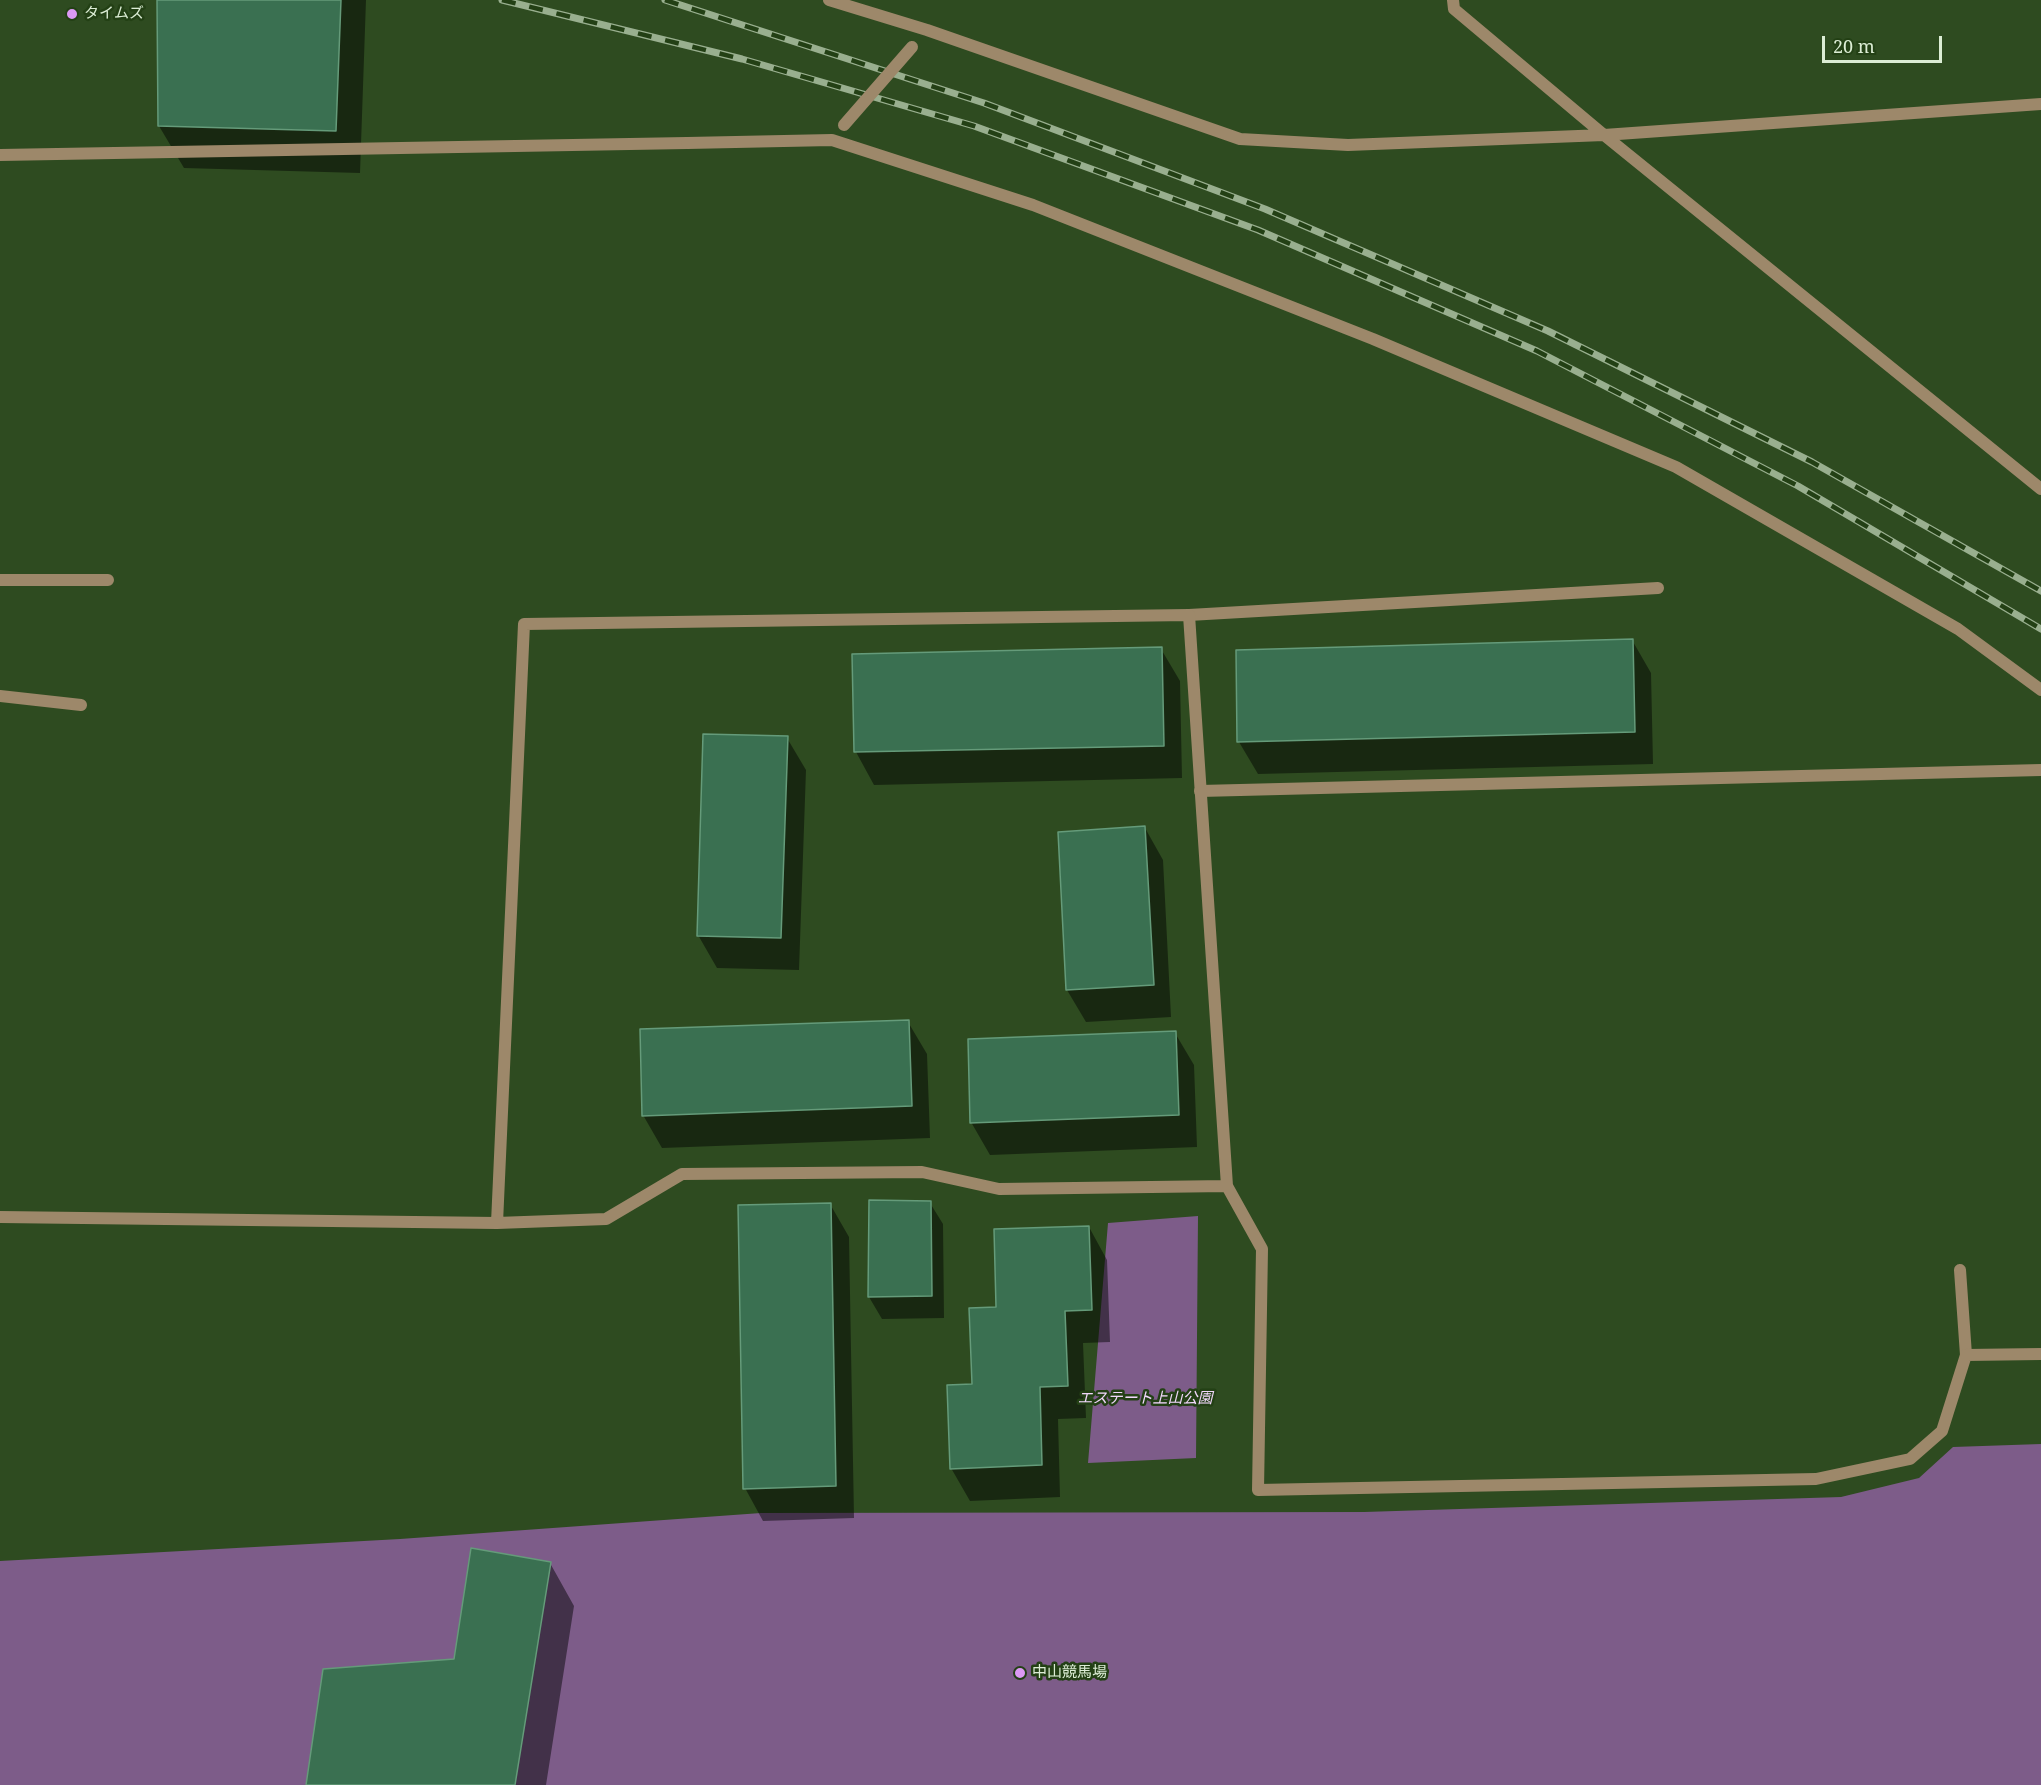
<!DOCTYPE html>
<html>
<head>
<meta charset="utf-8">
<style>
	body { margin:0 }
	#map { position:relative; width:2041px; height:1785px; overflow:hidden; background:#2e4b20; font-family:"Noto Serif",serif }
	canvas { display:block }
	.scale { position:absolute; left:1822px; top:36px; width:120px; height:27px; box-sizing:border-box; border:3px solid #dcedd5; border-top:0; padding-left:8px; font-size:18px; line-height:21px; white-space:nowrap; color:#dcedd5; -webkit-text-stroke:4px #234015; paint-order:stroke }
</style>
</head>
<body>
<div id="map">
<canvas width="2041" height="1785"></canvas>
<div class="scale">20 m</div>
</div>
<script>
const ctx = document.querySelector('canvas').getContext('2d');
ctx.lineJoin = 'round';
function paint(path, color) {
  ctx.fillStyle = color;
  ctx.fill(path, 'evenodd');
}
function strokePath(path, color, width, dash) {
  ctx.strokeStyle = color;
  ctx.lineWidth = width;
  ctx.lineCap = dash ? 'butt' : 'round';
  ctx.setLineDash(dash || []);
  ctx.stroke(path);
}
function label(font, color, halo, rows, align = 'center') {
  ctx.font = font + ' "Noto Serif","Noto Sans JP",serif';
  ctx.lineWidth = 5;
  ctx.setLineDash([]);
  ctx.textBaseline = 'middle';
  ctx.strokeStyle = halo;
  ctx.fillStyle = color;
  for (const [text, x, y, turn = 0] of rows) {
    ctx.save();
    ctx.translate(x, y);
    ctx.rotate((+turn || 0) * Math.PI / 180);
    ctx.textAlign = isNaN(turn) ? turn : align;
    if (halo) ctx.strokeText(text, 0, 0);
    ctx.fillText(text, 0, 0);
    ctx.restore();
  }
}
paint(new Path2D(`
	M1198,1216L1196,1458L1088,1463L1108,1223Z
	M2041,1444V1785H0V1561L400,1539L761,1513L1364,1512L1841,1497L1919,1478L1953,1447Z`), '#7d5c89');
paint(new Path2D(`
	M158,0H366L360,173L184,168L159,126Z
	M1632,640L1651,673L1653,764L1258,774L1239,742Z
	M1161,649L1180,681L1182,778L874,785L856,752L854,656Z
	M787,738L806,770L799,970L717,968L698,935Z
	M1145,828L1163,860L1171,1017L1086,1022L1067,990L1059,833Z
	M908,1022L927,1054L930,1138L662,1148L643,1115Z
	M1175,1033L1194,1065L1197,1147L990,1155L971,1122Z
	M930,1203L943,1224L944,1318L882,1319L869,1297Z
	M830,1204L849,1237L854,1518L763,1521L745,1488Z
	M1089,1227L1107,1260L1110,1342L1083,1343L1086,1418L1058,1419L1060,1497L970,1501L951,1468L974,1386Z
	M550,1563L574,1606L546,1785H308L455,1660Z`), '#0007');
const building = new Path2D(`
	M157,0H341L336,131L158,126Z
	M1633,639L1635,732L1237,742L1236,650Z
	M1162,647L1164,746L854,752L852,654Z
	M703,734L788,736L781,938L697,936Z
	M1145,826L1154,985L1066,990L1058,832Z
	M909,1020L912,1106L642,1116L640,1029Z
	M1176,1031L1179,1115L970,1123L968,1039Z
	M869,1200L931,1201L932,1296L868,1297Z
	M831,1203L836,1486L743,1489L738,1205Z
	M1089,1226L1092,1310L1065,1311L1068,1386L1040,1387L1042,1465L950,1469L947,1385L972,1384L969,1308L996,1307L994,1229Z
	M471,1548L551,1562L515,1785H306L323,1669L454,1659Z`);
paint(building, '#3a7051');
strokePath(building, '#659b7a', 1.5);
strokePath(new Path2D(`
	M0,155L687,143
	M1189,615L1658,588
	M0,696L81,705
	M1200,791L2041,770
	M1960,1270L1966,1355`), '#9d886a', 12);
strokePath(new Path2D(`
	M829,0L927,30L1240,139L1348,145L1604,135L2041,104
	M1453,0L1454,9L1604,135L2041,489
	M687,143L832,140L1033,205L1373,339L1676,467L1958,629L2041,690
	M0,580H108
	M0,1217L497,1223L606,1219L682,1174L922,1172L999,1189L1227,1186
	M497,1223L524,624L1189,615L1227,1186L1262,1249L1258,1490L1816,1479L1910,1459L1942,1431L1966,1355L2041,1354`), '#9d886a', 12);
const rail = new Path2D(`
	M502,0L742,59L974,126L1258,230L1537,351L1798,486L2041,629
	M665,0L984,103L1265,209L1548,331L1812,462L2041,591`);
strokePath(rail, '#99af8f', 7);
strokePath(rail, '#234015', 4.5, [14]);
strokePath(new Path2D(`
	M844,125L912,47`), '#9d886a', 12);
for (const [x, y, r, color] of [
	[72,14,6,"#dc99f4"],
	[1020,1673,6,"#dc99f4"]
]) {
  const dot = new Path2D();
  dot.arc(x, y, r, 0, 2 * Math.PI);
  ctx.fillStyle = color;
  ctx.fill(dot);
  strokePath(dot, '#234015', 2);
}
label('15px', '#dcedd5', '#234015', [
	["タイムズ",84,14],
	["中山競馬場",1032,1673]
], 'left');
label('italic 15px', '#f1d7fb', '#234015', [
	["エステート上山公園",1145,1399]
]);
</script>
</body>
</html>
